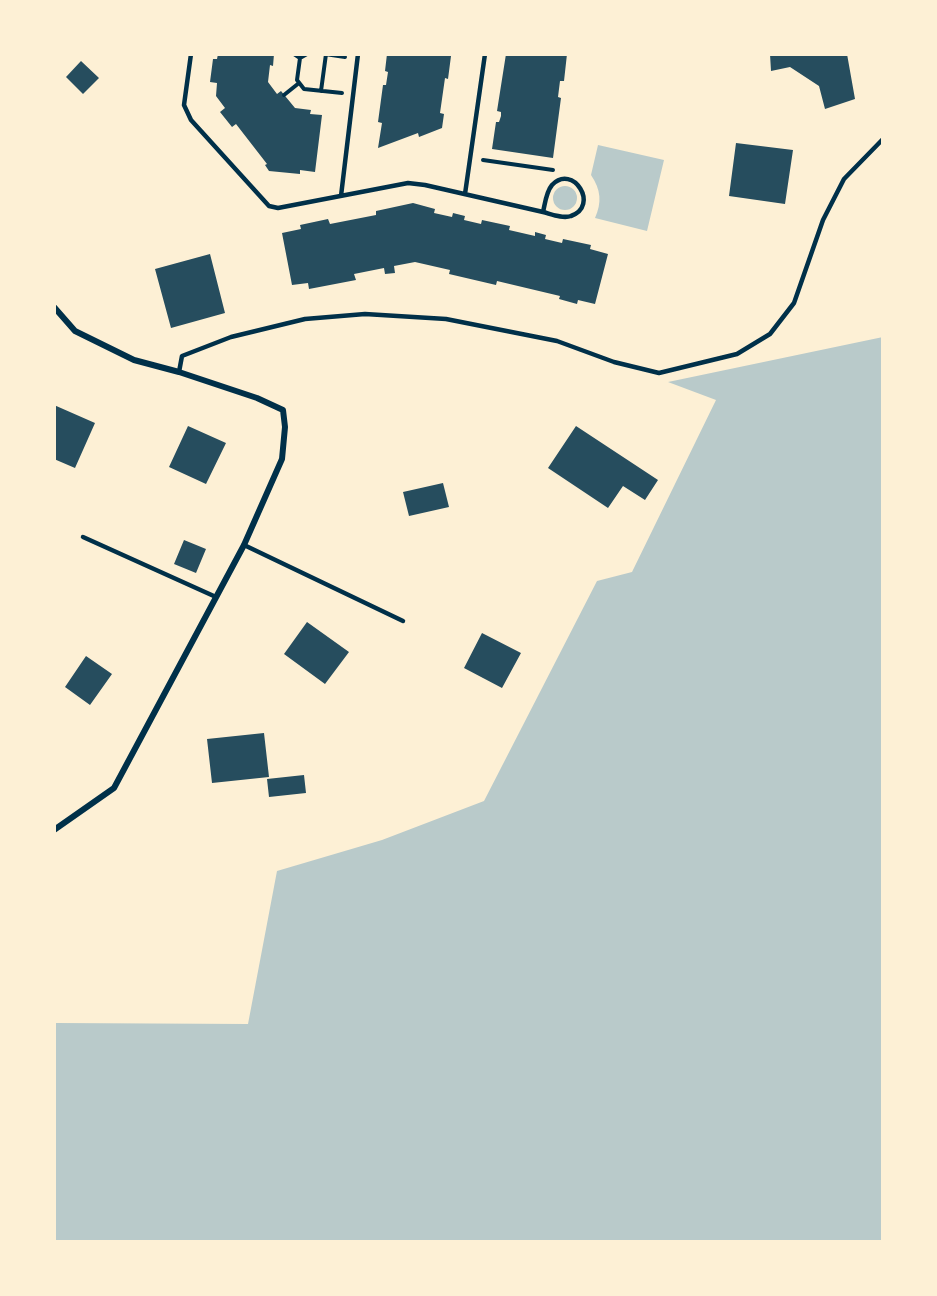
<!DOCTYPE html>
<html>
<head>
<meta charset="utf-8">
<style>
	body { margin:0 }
	#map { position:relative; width:937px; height:1296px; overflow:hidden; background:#fdf0d5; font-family:Barlow,sans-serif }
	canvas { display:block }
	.frame { position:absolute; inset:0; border:56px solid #fdf0d5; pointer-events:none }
</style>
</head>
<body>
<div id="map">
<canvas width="937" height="1296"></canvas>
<div class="frame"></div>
</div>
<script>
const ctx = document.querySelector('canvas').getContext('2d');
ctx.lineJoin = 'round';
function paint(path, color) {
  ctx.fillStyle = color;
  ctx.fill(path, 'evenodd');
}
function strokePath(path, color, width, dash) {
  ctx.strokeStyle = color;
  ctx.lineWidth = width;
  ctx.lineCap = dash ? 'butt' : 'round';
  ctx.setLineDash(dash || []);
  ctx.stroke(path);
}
paint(new Path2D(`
	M598,145L664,160L647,231L595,218C602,202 601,190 591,175Z
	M553 198a12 12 0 1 1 24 0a12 12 0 1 1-24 0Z
	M883,337V1242H54V1015L56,1023L248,1024L277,871L382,840L484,801L597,581L632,572L716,400L668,382Z`), '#b9caca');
paint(new Path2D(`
	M218,54H274L273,66L270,65L268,82L277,94L281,91L295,108L311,110L310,114L322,115L315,172L300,170V174L269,171L265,165L267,164L236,124L232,127L220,112L225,108L216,96L217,83L210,82L213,59H217Z
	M387,54H448V56H451L448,79L445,78L440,113L444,114L442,128L419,137L418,133L378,148L382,123L378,122L383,85H386L388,72L385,71Z
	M506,54H567L564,81H560L558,97L561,98L553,158L492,149L496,122H499L501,116V112L497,111Z
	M770,54H847L855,99L825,109L819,86L790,67L771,71Z
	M81,61L99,78L83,94L66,77Z
	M736,143L793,150L785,204L729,196Z
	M413,203L435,209L434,213L452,217L453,213L465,216L464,220L481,224L482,220L510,226L509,230L535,236V232L546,235L545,239L562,243L563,239L591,245L590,249L608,254L595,304L578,300L577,304L559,299L560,296L497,281L496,285L449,274L450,270L415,262L394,266L395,273L385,274L384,268L354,274L356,280L309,289L308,283L292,285L282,233L301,229L300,225L328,219L330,224L376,215V211Z
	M210,254L225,313L171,328L155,269Z
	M54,405L95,423L75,468L54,459Z
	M188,426L226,443L206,484L169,467Z
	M576,426L658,480L645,500L623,486L608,508L548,468Z
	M443,483L449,507L409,516L403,492Z
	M184,540L206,549L196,573L174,564Z
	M307,622L349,652L325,684L284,654Z
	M482,633L521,653L502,688L464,668Z
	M86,656L112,674L90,705L65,687Z
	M264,733L269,777L212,783L207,739Z
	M304,775L306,793L269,797L267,779Z`), '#264d5e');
strokePath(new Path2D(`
	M294,54L300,58L307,54
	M325,54L345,57
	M300,58L297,80L304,89L342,93
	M321,91L326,54
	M284,95L299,83
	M483,160L553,170`), '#003049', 4);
strokePath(new Path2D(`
	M191,54L184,105L191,120L269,206L278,208L408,183L425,185L543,212C551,214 563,219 571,216C600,206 573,163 552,185C546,192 545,204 543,212
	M465,194L485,54
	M341,196L358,54
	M179,372L182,356L231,337L305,319L365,314L446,319L557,341L614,362L659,373L737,354L770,334L794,303L823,220L844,179L883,139
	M83,537L216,597
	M244,545L403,621`), '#003049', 4.5);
strokePath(new Path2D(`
	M54,307L75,331L134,360L179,372L257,398L283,410L285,427L282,459L244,545L114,788L54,830`), '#003049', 6);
</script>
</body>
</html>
